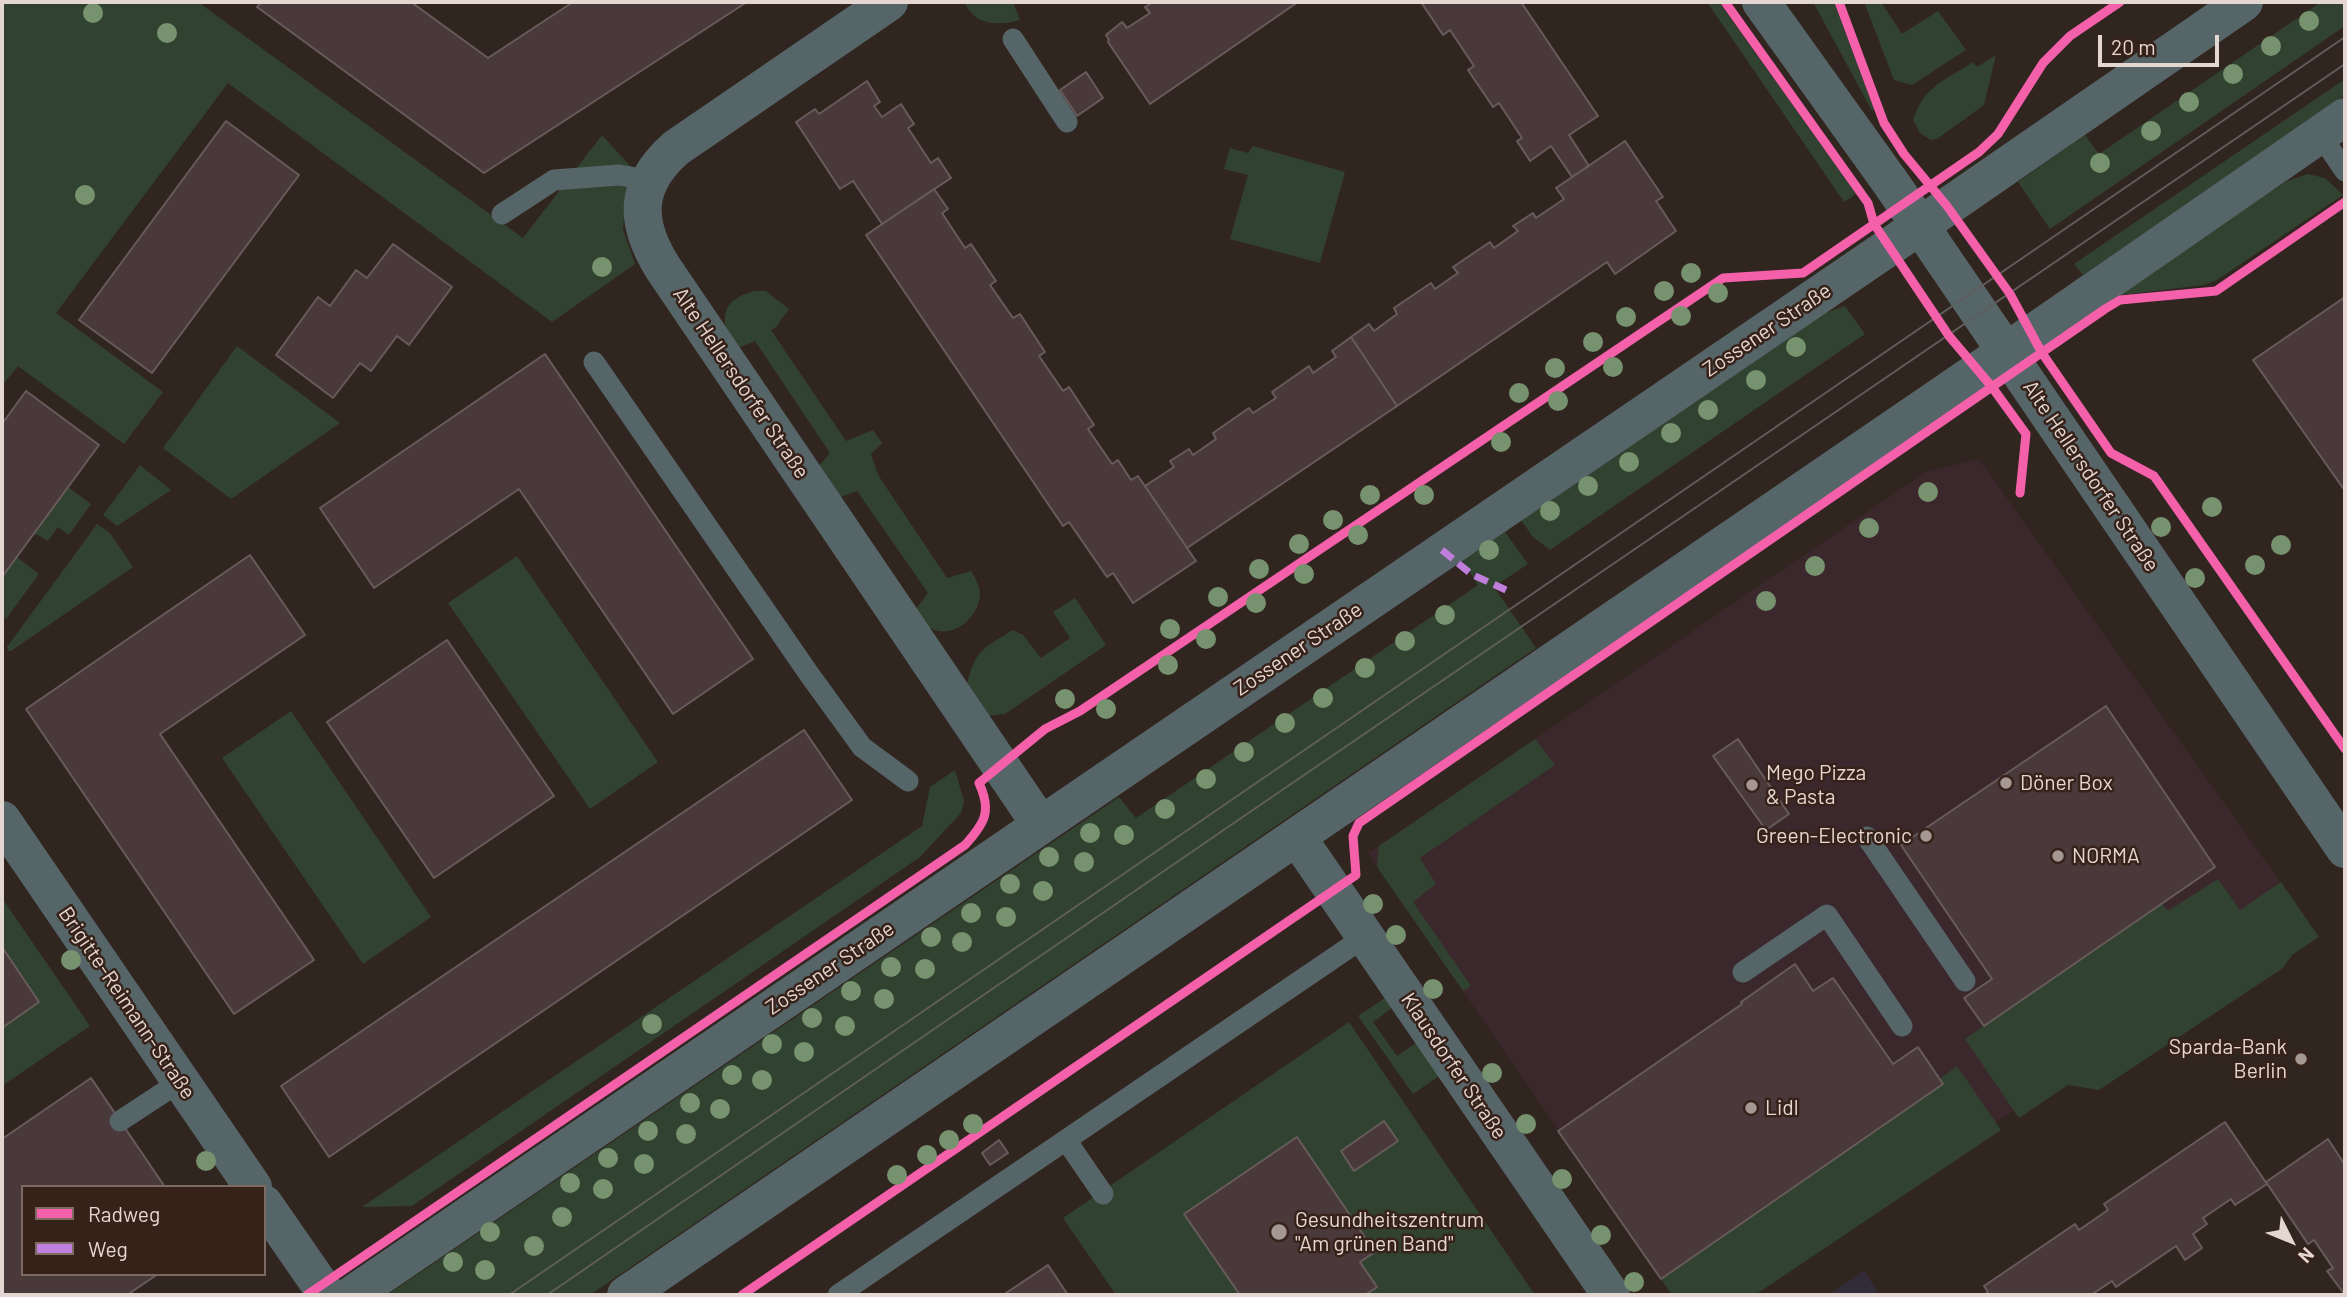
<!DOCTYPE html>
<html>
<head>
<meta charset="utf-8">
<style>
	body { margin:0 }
	#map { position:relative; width:2347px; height:1297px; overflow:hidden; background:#312520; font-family:Barlow,sans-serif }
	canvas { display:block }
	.frame { position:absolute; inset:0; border:4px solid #e4d6d0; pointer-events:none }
	.legend { position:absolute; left:21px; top:1185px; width:245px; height:91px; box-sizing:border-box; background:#37221a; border:2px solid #7c6a63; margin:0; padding:9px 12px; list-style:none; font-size:21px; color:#e4d6d0 }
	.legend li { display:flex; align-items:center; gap:14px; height:35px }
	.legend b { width:35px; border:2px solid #7c6a63 }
	.north { position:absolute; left:2256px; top:1206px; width:70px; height:70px; -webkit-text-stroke:5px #37221a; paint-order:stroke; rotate:133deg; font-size:19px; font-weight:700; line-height:28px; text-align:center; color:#e4d6d0 }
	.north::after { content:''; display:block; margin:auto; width:24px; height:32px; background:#e4d6d0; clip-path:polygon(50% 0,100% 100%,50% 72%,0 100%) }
	.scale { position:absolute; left:2098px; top:35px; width:121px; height:32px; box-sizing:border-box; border:4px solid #e4d6d0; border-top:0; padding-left:9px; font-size:21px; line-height:24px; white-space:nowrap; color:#e4d6d0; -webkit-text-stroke:5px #37221a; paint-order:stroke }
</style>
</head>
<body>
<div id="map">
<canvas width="2347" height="1297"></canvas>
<div class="frame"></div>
<ul class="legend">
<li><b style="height:9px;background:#f560ab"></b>Radweg</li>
<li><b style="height:9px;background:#c07fdc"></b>Weg</li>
</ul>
<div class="north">N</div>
<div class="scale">20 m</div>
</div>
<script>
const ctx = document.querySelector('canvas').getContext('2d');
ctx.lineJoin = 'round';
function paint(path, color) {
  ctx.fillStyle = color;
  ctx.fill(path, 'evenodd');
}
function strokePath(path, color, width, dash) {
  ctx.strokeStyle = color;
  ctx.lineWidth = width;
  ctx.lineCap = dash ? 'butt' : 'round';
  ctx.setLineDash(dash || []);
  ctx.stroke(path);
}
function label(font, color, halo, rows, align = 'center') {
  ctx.font = font + ' Barlow,sans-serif';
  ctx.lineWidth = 5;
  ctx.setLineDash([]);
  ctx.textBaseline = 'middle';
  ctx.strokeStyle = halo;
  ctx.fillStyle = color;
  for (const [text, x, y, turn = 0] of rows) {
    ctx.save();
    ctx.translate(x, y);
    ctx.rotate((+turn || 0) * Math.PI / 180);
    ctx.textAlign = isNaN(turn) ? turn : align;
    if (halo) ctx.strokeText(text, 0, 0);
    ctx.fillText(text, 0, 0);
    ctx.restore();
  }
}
paint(new Path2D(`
	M1979,459L2303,914L1742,1295H1672L1368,853L1926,472Z`), '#3b282d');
paint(new Path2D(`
	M1864,1271L1880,1295H1828Z`), '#322b38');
paint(new Path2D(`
	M2,2H198L523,238L602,135L632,168L626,191L623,229L635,264L552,322L228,83L56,313L163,392L124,444L18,366L2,386Z
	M965,2H1013L1020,20C998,26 974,26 965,2Z
	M1707,2H1719L1856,194L1844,202Z
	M1813,2H1834L1874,109L1872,111Z
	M1864,2H1881L1902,34L1938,11L1966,50L1912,85L1894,80Z
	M2321,2H2345V26L2050,229L2018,182L2085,135L2099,154Z
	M1996,55L1984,105L1937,139L1931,140L1920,133L1913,120C1924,86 1944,81 1973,62L1977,67Z
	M2345,79V95L2083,275L2074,264Z
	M1253,146L1345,172L1320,263L1230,239L1248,175L1224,169L1230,148L1248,153Z
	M2308,174L2325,178L2343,195L2217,280L2204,285L2121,295L2119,293L2287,181Z
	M755,291H766L789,309L776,327L771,330L846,441L873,430L882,443L871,454L878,475L947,578L971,571C975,578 979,584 980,592C981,616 953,641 930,628C923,624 918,617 913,613L928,593L857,491L833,500L815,471L830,453L755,341L731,351C721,321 719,299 755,291Z
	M1845,306L1865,334L1550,550L1532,536L1521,520L1825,313Z
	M237,346L340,423L231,499L163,448Z
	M140,465L171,490L117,526L103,515Z
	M68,487L91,504L69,535L58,527L48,541L34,533Z
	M97,524L110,533L133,567L11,651H8L7,647Z
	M1505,532L1528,564L1494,587L1536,648L590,1295H387L1119,797L1136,818L1478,585L1462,560Z
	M517,556L658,762L590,809L448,603Z
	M17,557L39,574L6,619L2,616V577Z
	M1075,598L1106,645L1005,714L986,716L967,683C977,647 983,649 1013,630L1023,635L1041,658L1070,638L1053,612Z
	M291,711L431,917L363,964L222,758Z
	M1535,739L1555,765L1420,858L1436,884L1413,902L1471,986L1463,991L1377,867L1379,846Z
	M955,770L964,801L961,813L920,857L412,1206L362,1207L922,826L930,787Z
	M2218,879L2240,910L2281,882L2319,937L2292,955L2283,968L2099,1090L2068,1085L2019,1118L1965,1039L2162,904L2168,911Z
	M2,898L90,1026L2,1086V1028L39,1002L2,947Z
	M1385,998L1392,1008L1373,1022L1397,1056L1416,1043L1439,1076L1413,1094L1358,1016Z
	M1349,1022L1535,1295H1116L1063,1218Z
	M1957,1066L2001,1130L1755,1295H1672L1661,1279L1943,1084L1940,1079Z`), '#324230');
const building = new Path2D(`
	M262,2H411L488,58L573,2H747L484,173L257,7Z
	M1153,2H1298L1150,104L1108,42L1109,40L1106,35L1122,22L1127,28L1150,13L1145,7Z
	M1421,2H1521L1598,116L1569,135L1589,166L1572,177L1551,146L1530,161L1517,141L1522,138L1499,103L1493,107L1468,70L1474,66L1450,30L1443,35Z
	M1086,72L1103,98L1077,116L1060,90Z
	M867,81L880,102L874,106L882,117L901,104L914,124L908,128L931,163L938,158L951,178L882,224L853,181L840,189L796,122L815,109L819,114Z
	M226,121L299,175L152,373L79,320Z
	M1625,141L1663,197L1656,201L1676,231L1615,274L1607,262L1397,406L1351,337L1369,324L1374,331L1397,314L1394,308L1431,283L1435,289L1458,273L1453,267L1490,242L1494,248L1518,231L1513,226L1533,213L1536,218L1564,199L1556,188Z
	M934,189L948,209L942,213L965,248L971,244L996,281L990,285L1013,318L1020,314L1045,352L1039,356L1063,391L1069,387L1094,425L1088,429L1112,464L1118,460L1131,480L1138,476L1196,561L1133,603L1113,573L1107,577L1069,522L1063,526L866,235Z
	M393,244L452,287L409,345L397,336L371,371L360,363L333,398L276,355L318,297L330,306L356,270L367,278Z
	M2345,297V491L2253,360Z
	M1351,337L1397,406L1187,548L1145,486L1174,467L1170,461L1189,449L1193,455L1216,439L1213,433L1249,408L1253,413L1276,398L1272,392L1309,366L1313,373L1336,357L1332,351Z
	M545,354L753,659L673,714L519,489L374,588L320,508Z
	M26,391L99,445L2,577V424Z
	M250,555L305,635L160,734L314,960L234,1014L26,709Z
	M447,640L554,796L434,878L327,722Z
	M2106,706L2215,867L1984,1026L1964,998L1992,979L1901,845Z
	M804,730L852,800L329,1157L281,1086Z
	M1738,739L1789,814L1766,830L1713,756Z
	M2,947L39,1002L2,1028Z
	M1795,964L1813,991L1833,978L1893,1064L1918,1047L1943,1084L1661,1279L1558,1131L1742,1004L1741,1002Z
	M91,1078L165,1187H23V1274H158L127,1295H2V1139Z
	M1384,1121L1398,1141L1354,1171L1341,1151Z
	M2225,1122L2267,1184L2235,1205L2231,1199L2203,1218L2207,1224L2193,1234L2202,1248L2185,1260L2176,1246L2116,1287L2112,1281L2091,1295H1984L1988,1292L1984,1286L2075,1224L2079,1230L2108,1210L2104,1204Z
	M1297,1137L1375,1252L1360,1262L1377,1287L1365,1295H1240L1184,1214Z
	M2328,1139L2345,1165V1295L2327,1271L2333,1268L2314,1240L2308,1244L2266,1182Z
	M999,1140L1008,1153L990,1165L982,1153Z
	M1048,1265L1068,1295H1003Z`);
paint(building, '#49393a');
strokePath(building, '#675c5b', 2);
strokePath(new Path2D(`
	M1013,39L1067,122
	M2320,134L2345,171
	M502,214L554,180L619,175L649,180
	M594,362L809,674L862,747L908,781
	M1867,837L1965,981
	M1743,972L1827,915L1902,1026
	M120,1121L181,1081
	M1066,1140L1103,1194
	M838,1295L1366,936`), '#566568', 21);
strokePath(new Path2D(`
	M889,2L676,148C634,185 634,222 663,268L1040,824
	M2,820L253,1187
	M1297,837L1611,1295
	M264,1204L327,1295`), '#566568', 38);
strokePath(new Path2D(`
	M1761,2L1893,186L2345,849
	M352,1295L1889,247L2244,2
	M626,1295L2007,351L2345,117`), '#566568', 38);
strokePath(new Path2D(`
	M509,1295L2345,37
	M547,1295L1228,827L2345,64`), '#5f5e5c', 2);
strokePath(new Path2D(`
	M1442,550L1471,574L1506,590`), '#c07fdc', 7, [14, 7]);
strokePath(new Path2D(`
	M1725,2L1868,203L1874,224L1949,336L1992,387L2026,434L2020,493
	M1839,2L1884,123L1904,154L1947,206L2010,294L2042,353L2111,453L2154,476L2345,749
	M307,1295L965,845C985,823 992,811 979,783L1045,729L1080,711L1723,278L1803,273L1979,152L1998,134L2043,63L2070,36L2120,2
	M742,1295L1356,875L1353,836L1359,823L2105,309L2120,300L2216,291L2345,202`), '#f560ab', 9);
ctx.fillStyle = '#77926e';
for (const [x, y] of [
	[93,13],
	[2309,21],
	[167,33],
	[2271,46],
	[2233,74],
	[2189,102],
	[2151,131],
	[2100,163],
	[85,195],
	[602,267],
	[1691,273],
	[1664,291],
	[1718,293],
	[1681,316],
	[1626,317],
	[1593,342],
	[1796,347],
	[1613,367],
	[1555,368],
	[1756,380],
	[1519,393],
	[1558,401],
	[1708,410],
	[1671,433],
	[1501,442],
	[1629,462],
	[1588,486],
	[1928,492],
	[1370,495],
	[1424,495],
	[2212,507],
	[1550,511],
	[1333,520],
	[2161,527],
	[1869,528],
	[1358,535],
	[1299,544],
	[2281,545],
	[1489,550],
	[2255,565],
	[1815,566],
	[1259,569],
	[1304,574],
	[2195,578],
	[1218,597],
	[1766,601],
	[1256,603],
	[1445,615],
	[1170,629],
	[1206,639],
	[1405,641],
	[1168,665],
	[1365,668],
	[1323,698],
	[1065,699],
	[1106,709],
	[1285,723],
	[1244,752],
	[1206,779],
	[1165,809],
	[1090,833],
	[1124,835],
	[1049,857],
	[1084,862],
	[1010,884],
	[1043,891],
	[1373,904],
	[971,913],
	[1006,917],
	[1396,935],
	[931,937],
	[962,942],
	[71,960],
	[891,967],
	[925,969],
	[1433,989],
	[851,991],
	[884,999],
	[812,1018],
	[652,1024],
	[845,1026],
	[772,1044],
	[804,1052],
	[1492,1073],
	[732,1075],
	[762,1080],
	[690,1103],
	[720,1109],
	[973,1124],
	[1526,1124],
	[648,1131],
	[686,1134],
	[949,1140],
	[927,1155],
	[608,1158],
	[206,1161],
	[644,1164],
	[897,1175],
	[1562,1179],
	[570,1183],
	[603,1189],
	[562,1217],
	[490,1232],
	[1601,1235],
	[534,1246],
	[453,1262],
	[485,1270],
	[1634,1282]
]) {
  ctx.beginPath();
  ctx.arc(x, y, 10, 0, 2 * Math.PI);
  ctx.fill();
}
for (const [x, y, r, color] of [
	[2006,783,7,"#a59892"],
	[1752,785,7,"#a59892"],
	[1926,836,7,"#a59892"],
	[2058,856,7,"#a59892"],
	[2301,1059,7,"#a59892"],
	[1751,1108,7,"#a59892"],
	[1279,1232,9,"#a59892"]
]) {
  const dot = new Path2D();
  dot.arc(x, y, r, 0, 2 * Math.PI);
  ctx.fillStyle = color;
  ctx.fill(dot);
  strokePath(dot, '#37221a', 2.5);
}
label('21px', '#e4d6d0', '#37221a', [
	["Zossener Straße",1767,330,-34],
	["Alte Hellersdorfer Straße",741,383,56],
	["Alte Hellersdorfer Straße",2091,476,56],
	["Zossener Straße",1298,649,-34],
	["Zossener Straße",830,968,-34],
	["Brigitte-Reimann-Straße",127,1003,56],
	["Klausdorfer Straße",1454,1066,56]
]);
label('21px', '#e4d6d0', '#37221a', [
	["Mego Pizza",1766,773],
	["& Pasta",1766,797],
	["Döner Box",2020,783],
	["Green-Electronic",1912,836,"right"],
	["NORMA",2072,856],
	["Sparda-Bank",2287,1047,"right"],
	["Berlin",2287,1071,"right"],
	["Lidl",1765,1108],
	["Gesundheitszentrum",1295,1220],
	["\"Am grünen Band\"",1295,1244]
], 'left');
</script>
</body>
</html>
